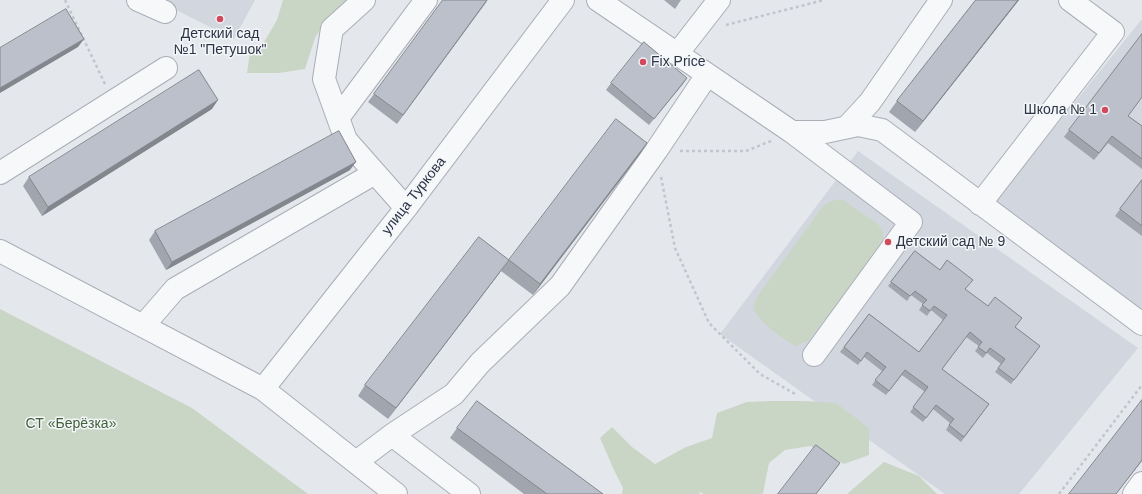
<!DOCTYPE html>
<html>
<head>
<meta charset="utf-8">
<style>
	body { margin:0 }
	canvas { display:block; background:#e4e7ec }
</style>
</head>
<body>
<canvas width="1142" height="494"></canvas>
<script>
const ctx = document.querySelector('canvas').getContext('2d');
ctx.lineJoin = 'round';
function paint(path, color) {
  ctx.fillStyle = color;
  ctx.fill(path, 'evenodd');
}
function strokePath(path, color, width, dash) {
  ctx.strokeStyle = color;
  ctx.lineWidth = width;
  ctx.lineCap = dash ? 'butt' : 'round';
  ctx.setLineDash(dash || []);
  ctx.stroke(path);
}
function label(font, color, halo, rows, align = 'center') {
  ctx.font = font + ' Helvetica,sans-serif';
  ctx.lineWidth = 3;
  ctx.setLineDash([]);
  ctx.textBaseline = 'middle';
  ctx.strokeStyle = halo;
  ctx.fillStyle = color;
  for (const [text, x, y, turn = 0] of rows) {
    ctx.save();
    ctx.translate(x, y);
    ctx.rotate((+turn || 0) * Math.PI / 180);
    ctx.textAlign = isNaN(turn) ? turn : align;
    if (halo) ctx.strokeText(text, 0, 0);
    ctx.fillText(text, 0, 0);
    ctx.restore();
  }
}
paint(new Path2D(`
	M156,0H255L234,39Z
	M1142,19V320L995,201Z
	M858,151L1138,348L1019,494H945L720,334Z`), '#d2d6de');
paint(new Path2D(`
	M283,0H348L327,19L315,38L305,69L279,73H247L251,46L263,44L277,20Z
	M834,200H843L878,224L883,232L884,243L808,341L795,346C784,339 754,320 754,306C754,304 756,299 757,297L823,206Z
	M0,309L192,408L308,494H0Z
	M770,401H804L836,403L869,428V455L844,464L810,446L785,450L769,463L763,493L761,494H704L700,492L699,494H622L623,488L614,470L600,438L612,427L632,447L655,464L686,447L712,438L717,413L747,402Z
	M884,462L919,476L937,494H847Z`), '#c9d6c5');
const minor = new Path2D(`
	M138,0L165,12
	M364,0L332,29L324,79L346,140L406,208
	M598,0L792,132H825L858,125L882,130L1142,324
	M677,54L719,0
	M338,118L426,0
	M847,127L870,102L941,0
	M792,132L911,222L814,355
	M0,173L166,68
	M980,204L1113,32L1070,0
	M0,251L263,389L396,494
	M143,326L175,289L375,173
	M263,389L406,208L563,0
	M392,435L454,394L480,363L560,286L656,151L707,75
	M356,462L392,435L469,494
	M1134,494L1142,483`);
strokePath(minor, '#a9aeb7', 24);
strokePath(new Path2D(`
	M65,0L105,84
	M726,25L824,0
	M680,151H746L771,141
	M661,177L675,248L709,323L760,374L797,395
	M1059,494L1142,385`), '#c2c5cb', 2.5, [3, 3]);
strokePath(minor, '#f7f8fa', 22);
paint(new Path2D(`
	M488,0L397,124L368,102L374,94Z
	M664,0H681L675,9Z
	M976,0H1019L915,132L889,112L897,101Z
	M687,78L649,125L606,90L611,83Z
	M212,109L42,216L23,186L29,177Z
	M1128,116L1142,126V169L1108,143L1094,160L1064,137L1069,130Z
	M640,154L533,295L501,271L509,260Z
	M350,170L166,270L149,240L155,231Z
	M1142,180V236L1115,216Z
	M915,251L1040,346L1011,384L995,372L1001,364L987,353L983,358L975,351L979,346L966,337L942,369L989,404L961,442L946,430L950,423L933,409L923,422L910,412L925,392L902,375L886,395L872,385L882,371L864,357L858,365L840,352L869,314L919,352L943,320L931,310L927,316L919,310L923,304L911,295L907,301L888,286Z
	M501,271L388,419L358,396L365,385Z
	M457,428L603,494H524L450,438Z`), '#a1a5ae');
paint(new Path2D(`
	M1018,0H1019L915,132L923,121Z
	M84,39L78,47L0,93V88Z
	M687,78L683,84L649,125L654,119Z
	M218,100L212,109L42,216L48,207Z
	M647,143L640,154L533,295L540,284Z
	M356,162L350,170L166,270L172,262Z
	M509,260L501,271L388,419L396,408Z
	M1142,460V461L1116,494Z`), '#83868d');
const building = new Path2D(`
	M443,0H487L403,115L374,94Z
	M976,0H1018L923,121L897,101Z
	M66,9L84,39L0,88V48Z
	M1142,34V97L1128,116L1142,126V159L1112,136L1099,153L1069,130Z
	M644,42L687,78L654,119L611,83Z
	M199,70L218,100L48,207L29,177Z
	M616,119L647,143L540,284L509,260Z
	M339,131L356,162L172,262L155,231Z
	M1142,180V226L1120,209Z
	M479,237L509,260L396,408L365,385Z
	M915,251L940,270L947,260L973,280L965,289L988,306L995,297L1022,318L1015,327L1040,346L1014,380L998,368L1005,359L990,348L986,353L978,347L982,342L970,332L942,369L989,404L964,437L949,425L954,419L936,405L926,418L913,407L928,387L905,370L889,391L875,380L886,367L867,352L861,361L844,347L869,314L919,352L947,315L934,306L930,311L922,305L927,300L915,291L910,296L891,282Z
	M1142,400V460L1116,494H1069Z
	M477,401L603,494H547L457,428Z
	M816,445L840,463L816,494H778Z`);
paint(building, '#bbc0ca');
strokePath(building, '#83868d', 1);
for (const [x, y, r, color] of [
	[220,19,4,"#d1495b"],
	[643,62,4,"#d1495b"],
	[1105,110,4,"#d1495b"],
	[888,242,4,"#d1495b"]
]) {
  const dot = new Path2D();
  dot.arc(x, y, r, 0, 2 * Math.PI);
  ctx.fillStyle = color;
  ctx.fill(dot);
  strokePath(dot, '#f4f6f9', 1.5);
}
label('14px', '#2b3445', '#f4f6f9', [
	["Детский сад",220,34,"center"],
	["№1 \"Петушок\"",220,50,"center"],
	["Fix Price",651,62],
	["Школа № 1",1097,110,"right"],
	["Детский сад № 9",896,242]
], 'left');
label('14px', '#2b3445', '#f4f6f9', [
	["улица Туркова",414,196,-52]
]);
label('14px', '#3f6138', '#f4f6f9', [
	["СТ «Берёзка»",71,424]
]);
</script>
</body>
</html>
